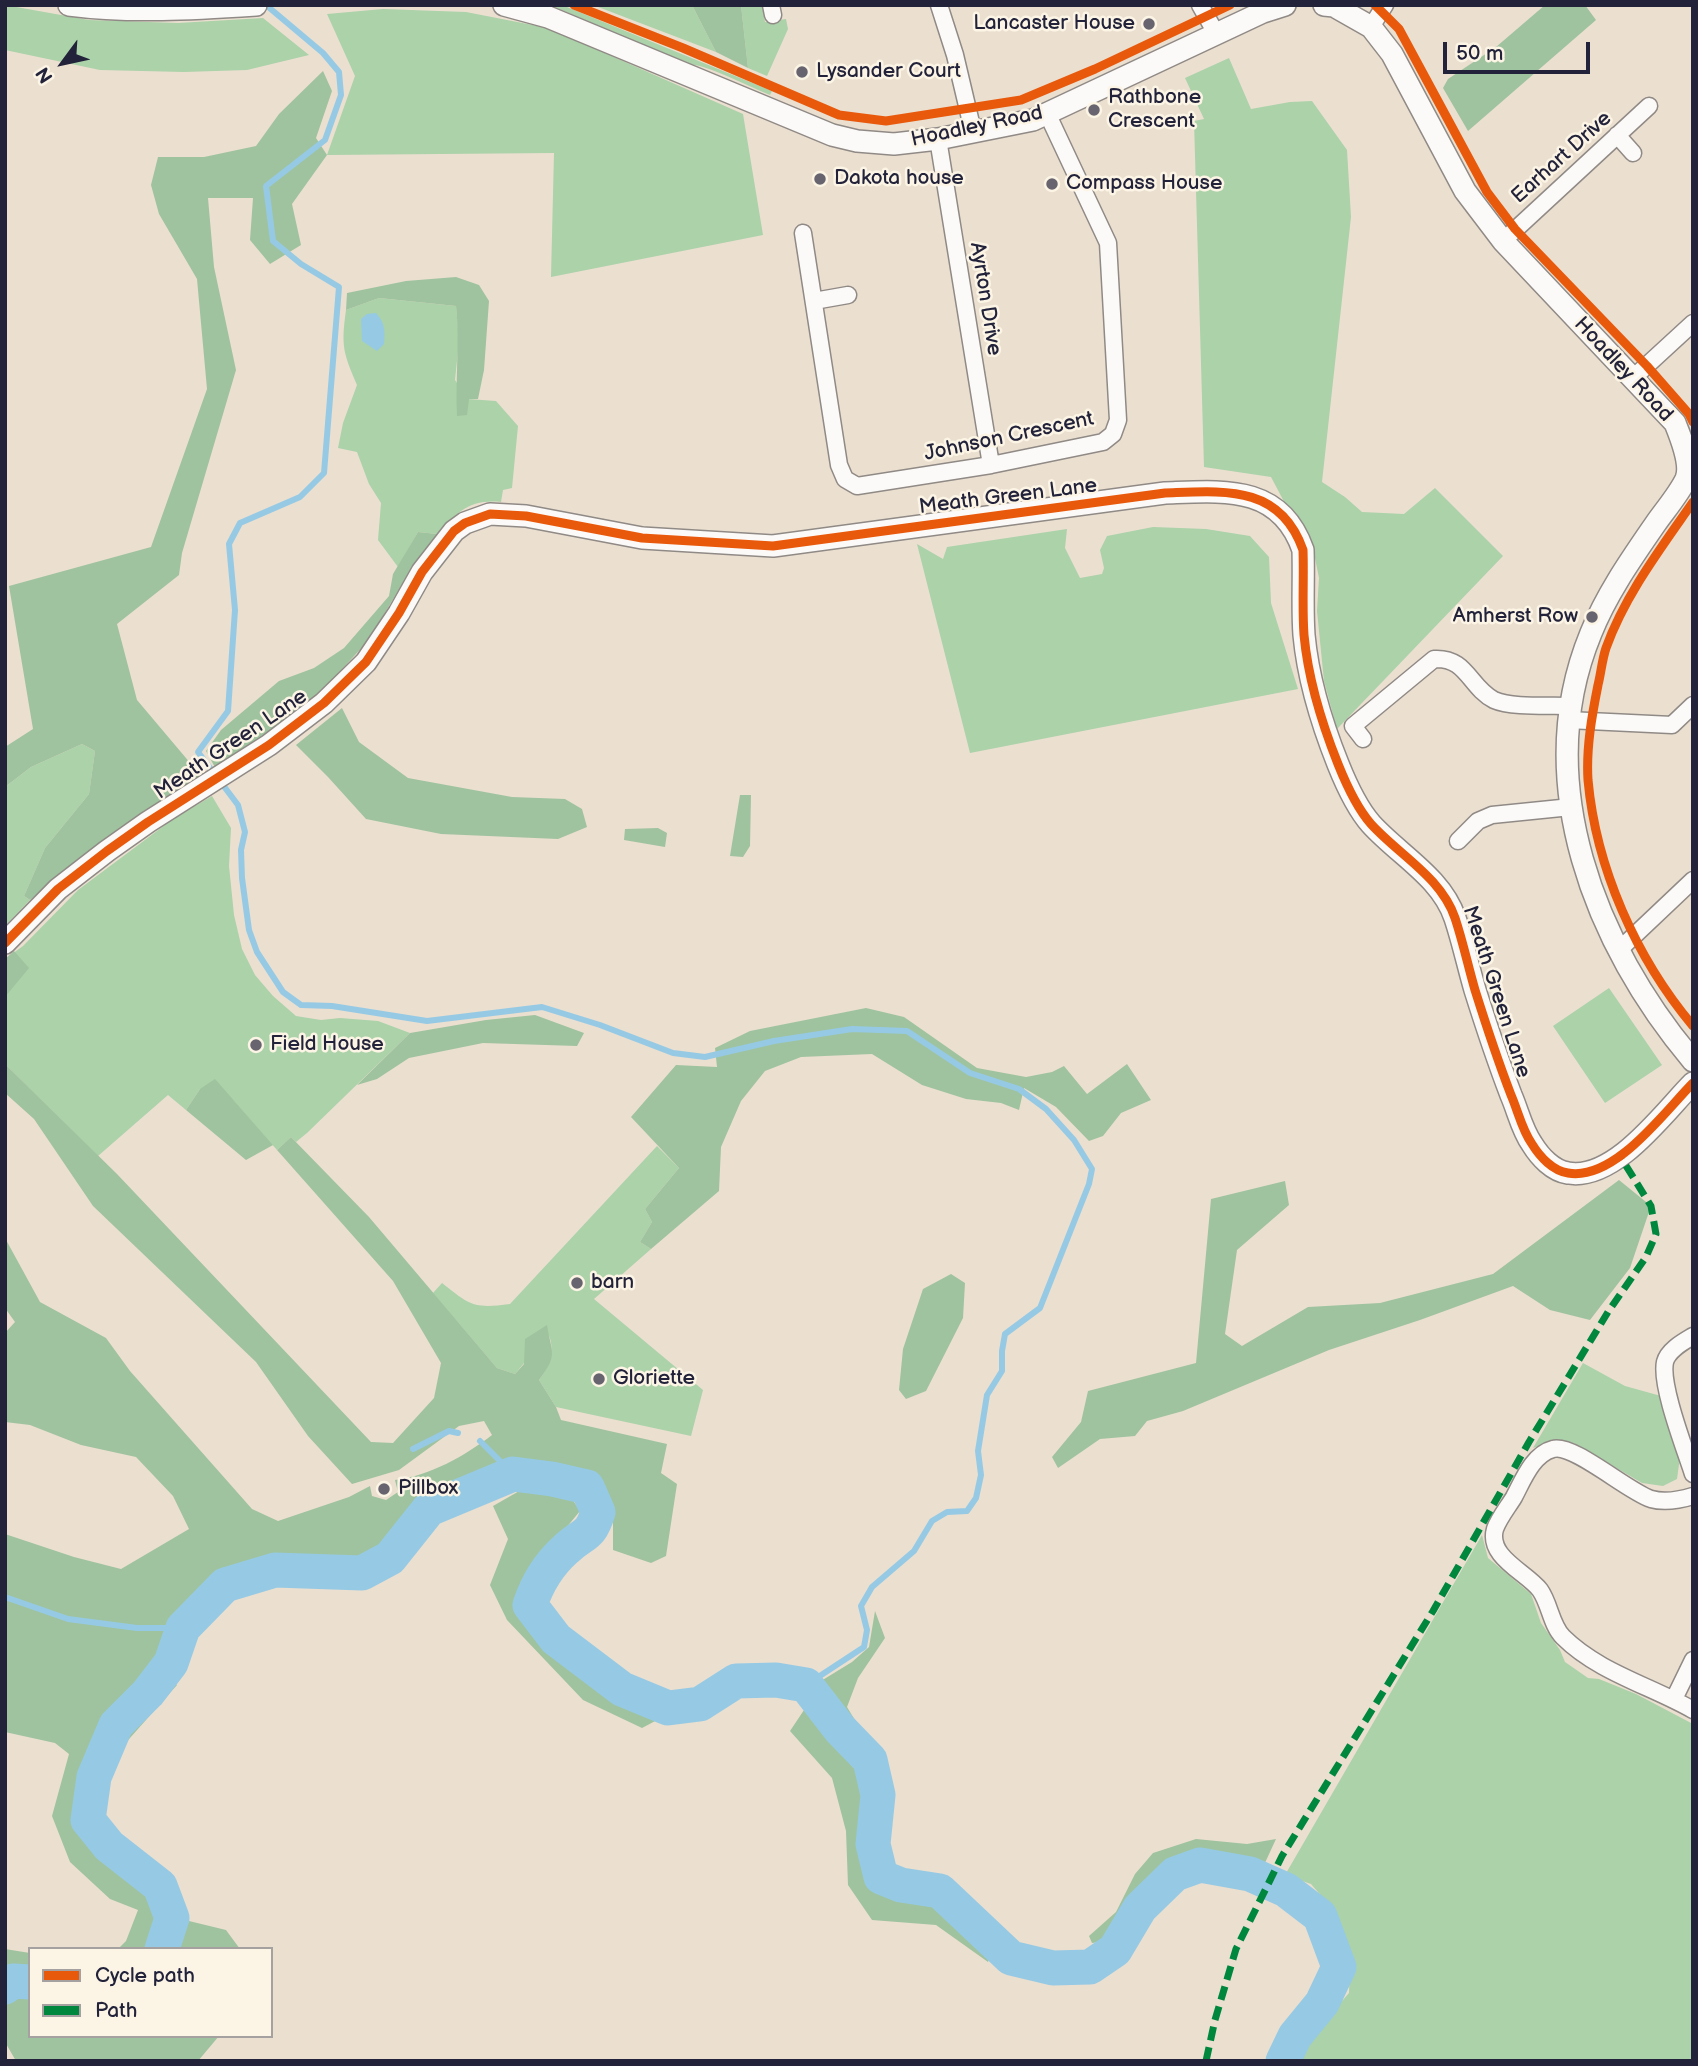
<!DOCTYPE html>
<html>
<head>
<meta charset="utf-8">
<style>
	body { margin:0 }
	#map { position:relative; width:1698px; height:2066px; overflow:hidden; background:#ebdfd0; font-family:"Balsamiq Sans",sans-serif }
	canvas { display:block }
	.frame { position:absolute; inset:0; border:7px solid #22223b; pointer-events:none }
	.legend { position:absolute; left:28px; top:1947px; width:245px; height:91px; box-sizing:border-box; background:#fcf5e5; border:2px solid #a5a1a1; margin:0; padding:9px 12px; list-style:none; font-size:21px; color:#22223b }
	.legend li { display:flex; align-items:center; gap:14px; height:35px }
	.legend b { width:35px; border:2px solid #a5a1a1 }
	.north { position:absolute; left:28px; top:28px; width:70px; height:70px; -webkit-text-stroke:5px #fcf5e5; paint-order:stroke; rotate:237deg; font-size:19px; font-weight:700; line-height:28px; text-align:center; color:#22223b }
	.north::after { content:''; display:block; margin:auto; width:24px; height:32px; background:#22223b; clip-path:polygon(50% 0,100% 100%,50% 72%,0 100%) }
	.scale { position:absolute; left:1443px; top:42px; width:147px; height:32px; box-sizing:border-box; border:4px solid #22223b; border-top:0; padding-left:9px; font-size:21px; line-height:24px; white-space:nowrap; color:#22223b; -webkit-text-stroke:5px #fcf5e5; paint-order:stroke }
</style>
</head>
<body>
<div id="map">
<canvas width="1698" height="2066"></canvas>
<div class="frame"></div>
<ul class="legend">
<li><b style="height:9px;background:#e8590c"></b>Cycle path</li>
<li><b style="height:9px;background:#00873e"></b>Path</li>
</ul>
<div class="north">N</div>
<div class="scale">50 m</div>
</div>
<script>
const ctx = document.querySelector('canvas').getContext('2d');
ctx.lineJoin = 'round';
function paint(path, color) {
  ctx.fillStyle = color;
  ctx.fill(path, 'evenodd');
}
function strokePath(path, color, width, dash) {
  ctx.strokeStyle = color;
  ctx.lineWidth = width;
  ctx.lineCap = dash ? 'butt' : 'round';
  ctx.setLineDash(dash || []);
  ctx.stroke(path);
}
function label(font, color, halo, rows, align = 'center') {
  ctx.font = font + ' "Balsamiq Sans",sans-serif';
  ctx.lineWidth = 5;
  ctx.setLineDash([]);
  ctx.textBaseline = 'middle';
  ctx.strokeStyle = halo;
  ctx.fillStyle = color;
  for (const [text, x, y, turn = 0] of rows) {
    ctx.save();
    ctx.translate(x, y);
    ctx.rotate((+turn || 0) * Math.PI / 180);
    ctx.textAlign = isNaN(turn) ? turn : align;
    if (halo) ctx.strokeText(text, 0, 0);
    ctx.fillText(text, 0, 0);
    ctx.restore();
  }
}
paint(new Path2D(`
	M5,5L89,20L178,23L263,18L309,55L247,70L184,72L100,70L5,50Z
	M550,5H562L772,91L770,95C748,86 725,74 703,67C676,58 674,78 649,47Z
	M593,5H692L716,52Z
	M741,5H762L765,22L786,19L788,29L767,76L748,68Z
	M383,9L466,12L548,28L743,114L763,235L551,277L554,153L327,155L355,76L327,14Z
	M1229,58L1251,109L1290,102L1312,101L1347,150L1351,217L1322,482L1345,497L1362,512L1404,514L1435,488L1503,556L1337,729L1324,681L1317,611L1319,578L1312,543L1289,511L1271,477L1204,467L1194,121L1204,119L1185,78Z
	M379,298L456,306L459,341L455,380L468,399L496,401L518,426L512,488L503,490L501,502C469,499 458,512 437,534L418,532L398,567L378,540L381,503L369,484L357,452L338,448L343,423L357,385C343,352 341,346 346,310Z
	M1153,527L1206,529L1250,536L1269,557L1271,603L1298,689L970,753L917,544L943,559L947,547L1067,529L1065,548L1080,578L1102,574L1104,568L1100,550L1107,536Z
	M82,744L95,751L89,794L45,848L24,896L30,900L5,926V787L31,767Z
	M212,796L231,828L229,866L234,915L242,949L255,975L273,996L296,1016L321,1020L340,1018L378,1021L410,1033L307,1133L296,1142L291,1137L277,1150L233,1100L200,1089L186,1110L168,1095L98,1156L5,1064V959L23,946L78,890L173,819Z
	M1609,988L1662,1065L1605,1103L1553,1026Z
	M657,1146L679,1168L645,1209L652,1222L640,1242L651,1249L594,1299L703,1390L691,1436L556,1407L539,1380C549,1368 556,1348 548,1334L515,1374L497,1368L433,1293L442,1283C470,1305 473,1309 510,1304Z
	M1583,1363L1625,1386L1661,1396L1680,1457L1677,1479L1663,1486L1642,1483L1574,1443L1553,1441L1533,1448Z
	M1482,1535L1488,1558L1531,1594L1541,1623L1560,1650L1565,1662L1588,1678L1599,1679L1636,1694L1693,1724V2061H1296L1308,2031L1328,2017L1349,1993L1350,1960L1330,1906L1311,1884L1285,1875Z`), '#abd2a9');
paint(new Path2D(`
	M692,5H741L748,68L716,52Z
	M1545,5H1585L1596,20L1468,131L1443,88L1448,79L1496,47Z
	M323,71L332,91L316,138L327,155L292,204L301,245L270,264L250,240L253,198H208L214,267L236,370L182,553L179,575L117,624L137,700L202,777L104,840L30,900L24,896L45,848L89,794L95,751L82,744L31,767L5,787V747L33,729L9,586L151,547L207,389L197,279L159,214L151,185L158,157H204L256,146L279,114Z
	M456,277L479,285L489,301L484,370L478,399H469L467,415L457,416C455,379 460,343 456,306L379,298L346,310L347,293L406,281Z
	M418,532L437,534L407,576L368,641L318,695L217,771L206,751L221,730L279,681L314,668L344,648L389,596L393,574Z
	M342,708L359,742L408,778L512,797L565,799L582,809L587,827L558,839L441,834L366,819L328,777L296,745Z
	M740,795H751L750,846L743,857L730,856Z
	M658,828L667,833L665,847L624,840L625,829Z
	M14,951L29,968L5,997V959Z
	M866,1008L904,1017L977,1068L1026,1077L1052,1072L1064,1066L1087,1094L1127,1064L1151,1100L1121,1113L1103,1136L1089,1141L1056,1107L1024,1088L1019,1110L1001,1103L966,1099L922,1085L872,1054L801,1057L765,1071L741,1101L721,1147L719,1191L651,1249L640,1242L652,1222L645,1209L679,1168L631,1117L676,1065L717,1067L715,1048L750,1031Z
	M535,1015L584,1033L577,1046L483,1043L409,1058L377,1079L357,1085L410,1033L486,1020Z
	M5,1064L117,1174L371,1442L393,1443L434,1398L441,1363L393,1281L277,1150L291,1137L369,1217L497,1368L515,1374L524,1364L525,1339L547,1325C551,1352 559,1354 539,1380L556,1407L561,1420L667,1444L661,1473L677,1484L666,1556L651,1563L613,1550V1516L598,1488L576,1478L514,1468L473,1486L427,1500L409,1520L393,1546L373,1560L344,1565L273,1562L220,1579L178,1621L157,1669L177,1685L114,1756L103,1797L106,1818L91,1837L108,1860L150,1890L160,1909L153,1935L144,1949H118L126,1941L138,1910L110,1899L70,1862L52,1816L69,1754L55,1743L5,1732V1534L74,1557L121,1569L189,1529L173,1496L136,1457L81,1445L30,1425L5,1422V1333L15,1322L5,1308V1238L40,1302L106,1338L130,1371L252,1509L278,1521L349,1497L370,1486L372,1496L386,1500L398,1492L395,1480C429,1476 465,1456 492,1435L484,1421L459,1426L399,1470L352,1484L308,1436L256,1362L93,1206L34,1119L5,1093Z
	M215,1079L273,1145L246,1160L186,1110L200,1089Z
	M1619,1180L1651,1206L1630,1268L1590,1320L1550,1310L1513,1286L1420,1320L1329,1350L1183,1411L1147,1421L1135,1436L1100,1439L1058,1468L1052,1457L1081,1422L1088,1391L1196,1363L1211,1199L1285,1181L1289,1205L1237,1250L1225,1334L1242,1346L1308,1307L1380,1303L1493,1274Z
	M951,1274L965,1283L963,1318L926,1391L906,1399L899,1390L903,1349L923,1289Z
	M521,1490L569,1494L580,1511L547,1551L516,1598L524,1620L569,1664L659,1719L642,1728L583,1700L507,1620L490,1585L508,1539L493,1506Z
	M875,1611L885,1638L858,1678L847,1707L861,1730L881,1756L849,1731L834,1745L865,1781L869,1876L884,1892L927,1900L960,1924L991,1953L988,1962L936,1925L872,1920L848,1885L846,1831L832,1778L790,1731L804,1710L803,1692L852,1662L869,1647Z
	M1196,1839L1247,1844L1276,1839L1264,1865C1243,1861 1220,1853 1199,1852C1165,1851 1122,1915 1108,1941L1092,1943L1089,1936L1116,1912L1135,1874L1153,1853Z
	M189,1921L226,1930L240,1949H173Z
	M5,1949L30,1953V1972L17,1973L5,1980Z
	M25,1992L30,1993V2036H219L198,2061H16L5,2042V2002Z`), '#9fc39e');
paint(new Path2D(`
	M376,313C385,323 385,330 384,344L377,351L362,341L361,319L367,314Z`), '#96cae4');
strokePath(new Path2D(`
	M266,5L323,53L339,72L341,95L325,140L266,186L273,241L301,264L339,287L324,473L300,497L240,523L229,544L235,610L228,711L198,752L238,805L245,832L241,850L242,878L249,930L257,952L283,992L301,1005L332,1006L427,1021L542,1007L600,1025L673,1053L705,1057L774,1041L852,1029L907,1031L970,1073L1019,1089L1046,1109L1074,1140L1092,1169L1089,1184L1040,1308L1005,1334L1002,1351V1371L987,1395L978,1451L981,1475L976,1498L967,1511L947,1512L932,1521L914,1551L872,1587L861,1606L867,1630L864,1647L806,1685
	M480,1441L513,1474
	M413,1449L449,1431L458,1433
	M5,1597L68,1619L137,1628H183`), '#96cae4', 6);
strokePath(new Path2D(`
	M162,1949L172,1918L160,1886L109,1846L88,1820L94,1777L116,1725L148,1693L171,1663L183,1628L225,1585L275,1570L362,1573L390,1558L429,1509L513,1474L552,1479L587,1487L598,1512C590,1538 584,1532 566,1549C549,1564 537,1584 530,1605L556,1639L622,1689L668,1708L700,1704L736,1681L776,1680L806,1685L840,1729L870,1760L878,1795L873,1844L881,1877L901,1885L940,1891L1011,1958L1053,1968L1090,1967L1115,1950L1140,1908L1175,1874L1200,1865L1250,1874L1286,1890L1320,1916L1339,1967L1322,2003L1295,2036L1283,2061
	M5,1987L13,1981L30,1982`), '#96cae4', 35);
const minor = new Path2D(`
	M771,5L773,15
	M939,5L955,55L973,131
	M1200,5L1217,35
	M1371,27L1385,5
	M1617,135L1633,153
	M938,139L991,465
	M803,233L839,465L845,479L857,486L991,465L1103,442L1113,434L1118,420L1108,243L1047,113
	M1503,241L1649,106
	M814,301L848,295
	M1632,379L1693,323
	M1568,720L1672,725L1693,705
	M1363,739L1353,726L1434,659C1467,657 1469,687 1494,700C1512,708 1550,705 1570,706
	M1458,841L1478,821L1492,815L1571,807
	M1619,950L1693,880
	M1693,1336C1683,1342 1668,1350 1665,1362C1660,1385 1685,1449 1693,1474
	M1693,1496C1680,1500 1665,1503 1651,1499C1627,1491 1573,1443 1553,1449C1533,1454 1523,1480 1514,1497C1508,1507 1499,1518 1495,1529C1487,1557 1526,1572 1540,1590C1550,1604 1551,1625 1563,1637C1598,1672 1651,1686 1693,1710
	M1674,1699L1693,1660`);
const tertiary = new Path2D(`
	M69,5C130,13 194,9 256,5
	M504,5L548,17L832,135L857,141L894,144L938,139L1033,120L1263,12L1285,5
	M1324,5L1334,6L1371,27L1392,54L1465,191L1503,241L1675,423C1681,438 1692,464 1686,479C1679,494 1665,510 1656,523C1632,558 1607,593 1591,633C1530,781 1595,945 1693,1061
	M5,943L58,889L107,851L148,822L269,745L324,703L366,662L399,613L422,572L454,531L465,523L490,514L526,516L642,538L773,546L1165,493C1223,491 1280,484 1303,550C1304,579 1302,607 1304,635C1308,678 1322,724 1338,764C1346,784 1356,807 1371,824C1399,855 1441,877 1455,918C1463,942 1468,966 1475,990C1486,1025 1498,1061 1511,1095C1518,1111 1522,1130 1532,1144C1540,1157 1553,1171 1568,1173C1615,1181 1664,1112 1693,1083`);
strokePath(minor, '#908a86', 19);
strokePath(tertiary, '#908a86', 24);
strokePath(minor, '#fcfaf8', 16);
strokePath(tertiary, '#fcfaf8', 21);
strokePath(new Path2D(`
	M1206,2061L1215,2020L1236,1949L1282,1856L1433,1611L1529,1442L1608,1312L1646,1257L1656,1234L1651,1206L1620,1156`), '#00873e', 7, [14, 7]);
strokePath(new Path2D(`
	M574,5L683,48L839,115L886,121L1021,100L1095,69L1230,5
	M1375,5L1399,29L1487,192L1515,229L1647,366L1689,414L1693,422
	M1693,502C1661,548 1625,595 1606,648C1602,660 1601,673 1598,685C1592,715 1586,748 1588,780C1596,868 1636,958 1693,1026
	M5,943L58,889L107,851L148,822L269,745L324,703L366,662L399,613L422,572L454,531L465,523L490,514L526,516L642,538L773,546L1165,493C1223,491 1280,484 1303,550C1304,579 1302,607 1304,635C1308,678 1322,724 1338,764C1346,784 1356,807 1371,824C1399,855 1441,877 1455,918C1463,942 1468,966 1475,990C1486,1025 1498,1061 1511,1095C1518,1111 1522,1130 1532,1144C1540,1157 1553,1171 1568,1173C1615,1181 1664,1112 1693,1083`), '#e8590c', 9);
for (const [x, y, r, color] of [
	[1149,24,7,"#68646f"],
	[802,72,7,"#68646f"],
	[1094,110,7,"#68646f"],
	[820,179,7,"#68646f"],
	[1052,184,7,"#68646f"],
	[1592,617,7,"#68646f"],
	[256,1045,7,"#68646f"],
	[577,1283,7,"#68646f"],
	[599,1379,7,"#68646f"],
	[384,1489,7,"#68646f"]
]) {
  const dot = new Path2D();
  dot.arc(x, y, r, 0, 2 * Math.PI);
  ctx.fillStyle = color;
  ctx.fill(dot);
  strokePath(dot, '#fcf5e5', 2.5);
}
label('21px', '#22223b', '#fcf5e5', [
	["Lancaster House",1135,24,"right"],
	["Lysander Court",816,72],
	["Rathbone",1108,98],
	["Crescent",1108,122],
	["Dakota house",834,179],
	["Compass House",1066,184],
	["Amherst Row",1578,617,"right"],
	["Field House",270,1045],
	["barn",591,1283],
	["Gloriette",613,1379],
	["Pillbox",398,1489]
], 'left');
label('21px', '#22223b', '#fcf5e5', [
	["Hoadley Road",977,127,-12],
	["Earhart Drive",1562,158,-42],
	["Ayrton Drive",985,299,81],
	["Hoadley Road",1623,370,47],
	["Johnson Crescent",1009,437,-12],
	["Meath Green Lane",1008,497,-7],
	["Meath Green Lane",231,745,-34],
	["Meath Green Lane",1496,992,72]
]);
</script>
</body>
</html>
